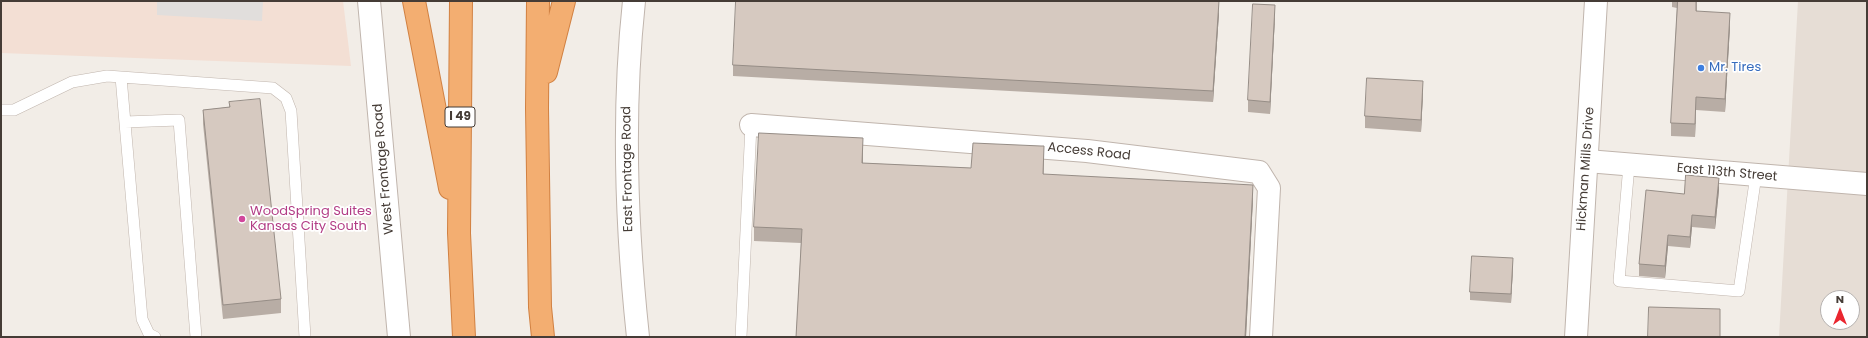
<!DOCTYPE html>
<html>
<head>
<meta charset="utf-8">
<style>
	body { margin:0 }
	#map { position:relative; width:1868px; height:338px; overflow:hidden; background:#f2ede7; font-family:Poppins,sans-serif }
	canvas { display:block }
	.frame { position:absolute; inset:0; border:2px solid #453c36; pointer-events:none }
	.north { position:absolute; left:1820px; top:290px; width:40px; height:40px; box-sizing:border-box; background:#fff; border:1px solid #b5b1af; border-radius:50%; rotate:0deg; font-size:11px; font-weight:700; line-height:16px; text-align:center; color:#453c36 }
	.north::after { content:''; display:block; margin:auto; width:14px; height:18px; background:#ea262f; clip-path:polygon(50% 0,100% 100%,50% 72%,0 100%) }
</style>
</head>
<body>
<div id="map">
<canvas width="1868" height="338"></canvas>
<div class="frame"></div>
<div class="north">N</div>
</div>
<script>
const ctx = document.querySelector('canvas').getContext('2d');
ctx.lineJoin = 'round';
function paint(path, color) {
  ctx.fillStyle = color;
  ctx.fill(path, 'evenodd');
}
function strokePath(path, color, width, dash) {
  ctx.strokeStyle = color;
  ctx.lineWidth = width;
  ctx.lineCap = dash ? 'butt' : 'round';
  ctx.setLineDash(dash || []);
  ctx.stroke(path);
}
function label(font, color, halo, rows, align = 'center') {
  ctx.font = font + ' Poppins,sans-serif';
  ctx.lineWidth = 3.5;
  ctx.setLineDash([]);
  ctx.textBaseline = 'middle';
  ctx.strokeStyle = halo;
  ctx.fillStyle = color;
  for (const [text, x, y, turn = 0] of rows) {
    ctx.save();
    ctx.translate(x, y);
    ctx.rotate((+turn || 0) * Math.PI / 180);
    ctx.textAlign = isNaN(turn) ? turn : align;
    if (halo) ctx.strokeText(text, 0, 0);
    ctx.fillText(text, 0, 0);
    ctx.restore();
  }
}
paint(new Path2D(`
	M1798,1H1867V337H1779ZM1828,298H1852V322H1828Z`), '#e6ddd5');
paint(new Path2D(`
	M1,1H343L351,66L1,53Z`), '#f3dfd4');
paint(new Path2D(`
	M157,1H263L262,21L157,15Z`), '#e1dedc');
const service = new Path2D(`
	M121,77L142,319L149,334L155,337
	M1,110H14L72,82L107,76L273,88L286,98L291,111L305,337
	M125,122L179,120L196,337
	M1629,165L1619,281L1739,291L1756,175
	M741,337L751,125`);
const minor = new Path2D(`
	M751,125L1087,151L1259,172L1269,188L1261,337
	M1587,161L1867,184`);
const tertiary = new Path2D(`
	M369,1L399,337
	M634,1C622,113 626,225 638,337
	M1576,337L1596,1`);
const motorway = new Path2D(`
	M414,1L450,188
	M461,1L459,233L464,337
	M538,1L537,108L540,307L543,337
	M546,72L564,1`);
strokePath(service, '#c0b5ad', 12);
strokePath(minor, '#c0b5ad', 24);
strokePath(tertiary, '#c0b5ad', 24);
strokePath(motorway, '#d18142', 24);
strokePath(service, '#fff', 11);
strokePath(minor, '#fff', 22);
strokePath(tertiary, '#fff', 22);
strokePath(motorway, '#f3ae71', 22);
paint(new Path2D(`
	M1672,1H1697V11L1730,26L1725,112L1696,110L1695,137L1671,136V123L1677,8L1672,7Z
	M1219,13L1213,102L733,76V65Z
	M1275,16L1270,114L1248,112V100Z
	M1423,93L1421,132L1365,128V116Z
	M229,102L281,299V313L223,319L203,124V110L229,107Z
	M863,152V163L971,168L1044,160L1043,174L1253,198L1246,337H796L801,243L754,241V227Z
	M1719,190L1715,229L1692,227L1690,248L1668,246L1665,278L1639,276V264L1684,194Z
	M1513,267L1511,303L1470,300V292Z`), '#b8ada5');
paint(new Path2D(`
	M1219,1V13L1213,102V91Z
	M1275,5V16L1270,114V102Z
	M1730,13V26L1725,112V99Z
	M1423,81V93L1421,132V120Z
	M1696,97V110L1695,137V124Z
	M863,138V152L862,176V163Z
	M1044,146V160L1043,188V174Z
	M1719,178V190L1715,229V217Z
	M1253,185V198L1246,337H1245Z
	M1692,215V227L1690,248V237Z
	M1668,235V246L1665,278V266Z
	M1513,258V267L1511,303V294Z`), '#968d86');
const building = new Path2D(`
	M736,1H1219L1213,91L733,65Z
	M1678,1H1696V11L1730,13L1725,99L1696,97L1695,124L1671,123Z
	M1253,4L1275,5L1270,102L1248,100Z
	M1367,78L1423,81L1421,120L1365,116Z
	M260,99L281,299L223,305L203,110L230,107L229,102Z
	M759,133L863,138L862,163L971,168L973,143L1041,146H1044L1043,174L1253,185L1245,337H796L802,229L754,227Z
	M1686,175L1719,178L1715,217L1692,215L1690,237L1668,235L1665,266L1639,264L1646,190L1684,194Z
	M1472,256L1513,258L1511,294L1470,292Z
	M1649,307L1720,309V337H1648Z`);
paint(building, '#d6c9c0');
strokePath(building, '#968d86', 1);
for (const [x, y, r, color] of [
	[1701,68,4,"#3f7fe0"],
	[242,219,4,"#d1479c"]
]) {
  const dot = new Path2D();
  dot.arc(x, y, r, 0, 2 * Math.PI);
  ctx.fillStyle = color;
  ctx.fill(dot);
  strokePath(dot, '#fff', 1.5);
}
for (const [x, y, w] of [
	[460,117,30]
]) {
  const box = new Path2D();
  box.roundRect(x - w / 2, y - 10, w, 20, 3);
  ctx.fillStyle = '#fff';
  ctx.fill(box);
  strokePath(box, '#453c36', 1);
}
label('bold 12px', '#453c36', null, [
	["I 49",460,117]
]);
label('13px', '#366cbe', '#fff', [
	["Mr. Tires",1709,68]
], 'left');
label('13px', '#453c36', '#fff', [
	["Access Road",1089,152,6],
	["West Frontage Road",384,169,-95],
	["East Frontage Road",628,169,-91],
	["Hickman Mills Drive",1586,169,-86],
	["East 113th Street",1727,173,5]
]);
label('13px', '#b23c85', '#fff', [
	["WoodSpring Suites",250,212],
	["Kansas City South",250,227]
], 'left');
</script>
</body>
</html>
